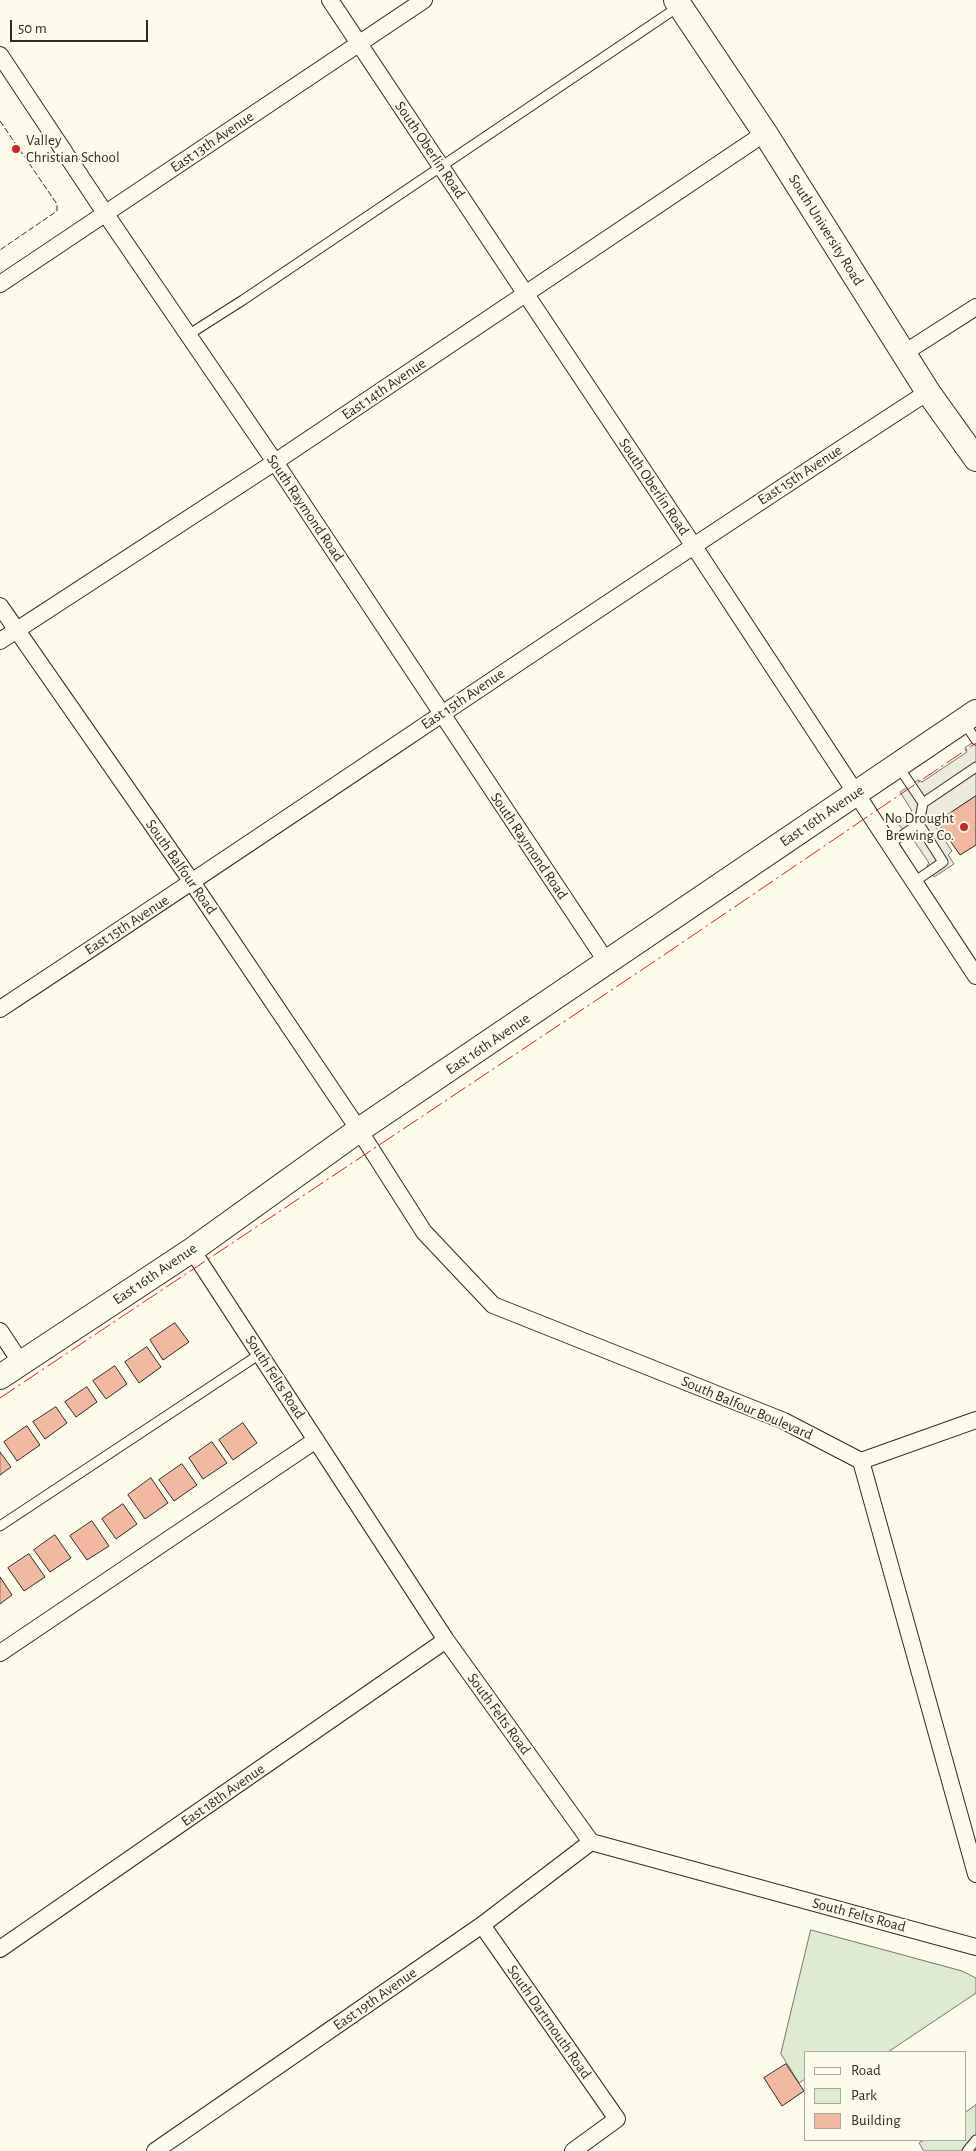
<!DOCTYPE html>
<html>
<head>
<meta charset="utf-8">
<style>
	body { margin:0 }
	#map { position:relative; width:976px; height:2151px; overflow:hidden; background:#fdfbea; font-family:"Alegreya Sans",sans-serif }
	canvas { display:block }
	.legend { position:absolute; left:804px; top:2051px; width:162px; height:90px; box-sizing:border-box; background:#fdfbea; border:1px solid #a9a89e; margin:0; padding:6px 9px; list-style:none; font-size:15px; color:#2b2b2b }
	.legend li { display:flex; align-items:center; gap:10px; height:25px }
	.legend b { width:25px; border:1px solid #a9a89e }
	.scale { position:absolute; left:10px; top:20px; width:138px; height:22px; box-sizing:border-box; border:2px solid #2b2b2b; border-top:0; padding-left:6px; font-size:15px; line-height:18px; white-space:nowrap; color:#2b2b2b; -webkit-text-stroke:4px #fdfbea; paint-order:stroke }
</style>
</head>
<body>
<div id="map">
<canvas width="976" height="2151"></canvas>
<ul class="legend">
<li><b style="height:6px;background:#fdfbea"></b>Road</li>
<li><b style="height:14px;background:#deebd1"></b>Park</li>
<li><b style="height:14px;background:#f2b8a0"></b>Building</li>
</ul>
<div class="scale">50 m</div>
</div>
<script>
const ctx = document.querySelector('canvas').getContext('2d');
ctx.lineJoin = 'round';
function paint(path, color) {
  ctx.fillStyle = color;
  ctx.fill(path, 'evenodd');
}
function strokePath(path, color, width, dash) {
  ctx.strokeStyle = color;
  ctx.lineWidth = width;
  ctx.lineCap = dash ? 'butt' : 'round';
  ctx.setLineDash(dash || []);
  ctx.stroke(path);
}
function label(font, color, halo, rows, align = 'center') {
  ctx.font = font + ' "Alegreya Sans",sans-serif';
  ctx.lineWidth = 4;
  ctx.setLineDash([]);
  ctx.textBaseline = 'middle';
  ctx.strokeStyle = halo;
  ctx.fillStyle = color;
  for (const [text, x, y, turn = 0] of rows) {
    ctx.save();
    ctx.translate(x, y);
    ctx.rotate((+turn || 0) * Math.PI / 180);
    ctx.textAlign = isNaN(turn) ? turn : align;
    if (halo) ctx.strokeText(text, 0, 0);
    ctx.fillText(text, 0, 0);
    ctx.restore();
  }
}
const green = new Path2D(`
	M811,1930L962,1971L976,1978V1993L888,2052H805V2079L799,2083L781,2054Z
	M976,2105V2151H924L919,2143L924,2140H965V2113Z`);
paint(green, '#deebd1');
strokePath(green, '#74746e', 1);
const parking = new Path2D(`
	M976,741V796L934,824L952,851L948,855L954,864L934,877L927,866L929,863L913,839H910L897,822L912,811L900,792L918,780L922,782L967,752L965,748Z`);
paint(parking, '#eceadb');
strokePath(parking, '#74746e', 1);
const building = new Path2D(`
	M976,796V845L960,855L937,822Z
	M175,1323L189,1342L163,1360L150,1340Z
	M147,1347L161,1367L139,1383L125,1362Z
	M115,1366L127,1384L106,1399L93,1381Z
	M87,1387L97,1402L76,1417L65,1402Z
	M56,1407L67,1423L45,1439L33,1422Z
	M243,1423L257,1443L233,1460L219,1440Z
	M27,1426L40,1445L17,1461L4,1442Z
	M212,1442L227,1463L203,1479L189,1458Z
	M0,1452L11,1467L0,1475Z
	M182,1464L197,1485L174,1501L159,1480Z
	M151,1478L168,1503L145,1519L128,1495Z
	M123,1504L137,1524L116,1539L102,1519Z
	M92,1521L109,1546L87,1560L70,1536Z
	M55,1535L71,1558L50,1572L34,1550Z
	M29,1554L45,1577L24,1591L8,1568Z
	M0,1577L12,1595L0,1604Z
	M786,2064L804,2091L782,2106L764,2078Z`);
paint(building, '#f2b8a0');
strokePath(building, '#2b2b2b', 1);
const service = new Path2D(`
	M188,335L243,300L678,7
	M963,721L976,740
	M898,766L923,803
	M889,844L919,824
	M914,882L943,862L919,824L923,803L976,767
	M0,1526L260,1354
	M967,2151L976,2140`);
const minor = new Path2D(`
	M330,0L693,545L976,976
	M0,55L105,213L275,462L608,964
	M0,284L424,0
	M904,353L976,307
	M0,606L192,882L359,1130L424,1232L493,1305L784,1421L861,1461L976,1874
	M0,641L275,462L765,133
	M0,1009C310,805 616,594 928,392
	M192,1250L446,1640L591,1842L976,1947
	M0,1331L21,1363
	M861,1461L976,1420
	M0,1653L316,1440
	M482,1925L617,2119L573,2151
	M0,1949L446,1640
	M155,2151L482,1925L591,1842`);
const secondary = new Path2D(`
	M676,0L765,133L928,392L976,459
	M0,1377L192,1250L359,1130L976,712`);
strokePath(service, '#2b2b2b', 11);
strokePath(minor, '#2b2b2b', 18);
strokePath(secondary, '#2b2b2b', 26);
strokePath(service, '#fdfbea', 9);
strokePath(minor, '#fdfbea', 16);
strokePath(secondary, '#fdfbea', 24);
strokePath(new Path2D(`
	M0,121L57,204V211L0,250`), '#2b2b2b', 1, [6, 2.5]);
strokePath(new Path2D(`
	M0,1398L658,959L976,743`), '#c62828', 1, [18, 4, 2.5, 4]);
for (const [x, y, r, color] of [
	[16,149,5,"#c62828"],
	[964,827,5,"#c62828"]
]) {
  const dot = new Path2D();
  dot.arc(x, y, r, 0, 2 * Math.PI);
  ctx.fillStyle = color;
  ctx.fill(dot);
  strokePath(dot, '#fdfbea', 2);
}
label('15px', '#2b2b2b', '#fdfbea', [
	["Valley",26,140],
	["Christian School",26,157],
	["No Drought",954,818,"right"],
	["Brewing Co.",954,835,"right"]
], 'left');
label('15px', '#2b2b2b', '#fdfbea', [
	["East 13th Avenue",212,142,-34],
	["South Oberlin Road",430,150,56],
	["South University Road",826,230,58],
	["East 14th Avenue",384,389,-34],
	["East 15th Avenue",800,475,-33],
	["South Oberlin Road",654,487,56],
	["South Raymond Road",305,508,56],
	["East 15th Avenue",463,699,-34],
	["East 16th Avenue",822,816,-34],
	["South Raymond Road",529,846,56],
	["South Balfour Road",181,867,55],
	["East 15th Avenue",127,925,-33],
	["East 16th Avenue",488,1044,-34],
	["East 16th Avenue",155,1274,-34],
	["South Felts Road",275,1377,57],
	["South Balfour Boulevard",747,1408,23],
	["South Felts Road",499,1714,54],
	["East 18th Avenue",223,1795,-35],
	["South Felts Road",859,1915,15],
	["East 19th Avenue",375,1999,-35],
	["South Dartmouth Road",549,2022,55]
]);
</script>
</body>
</html>
